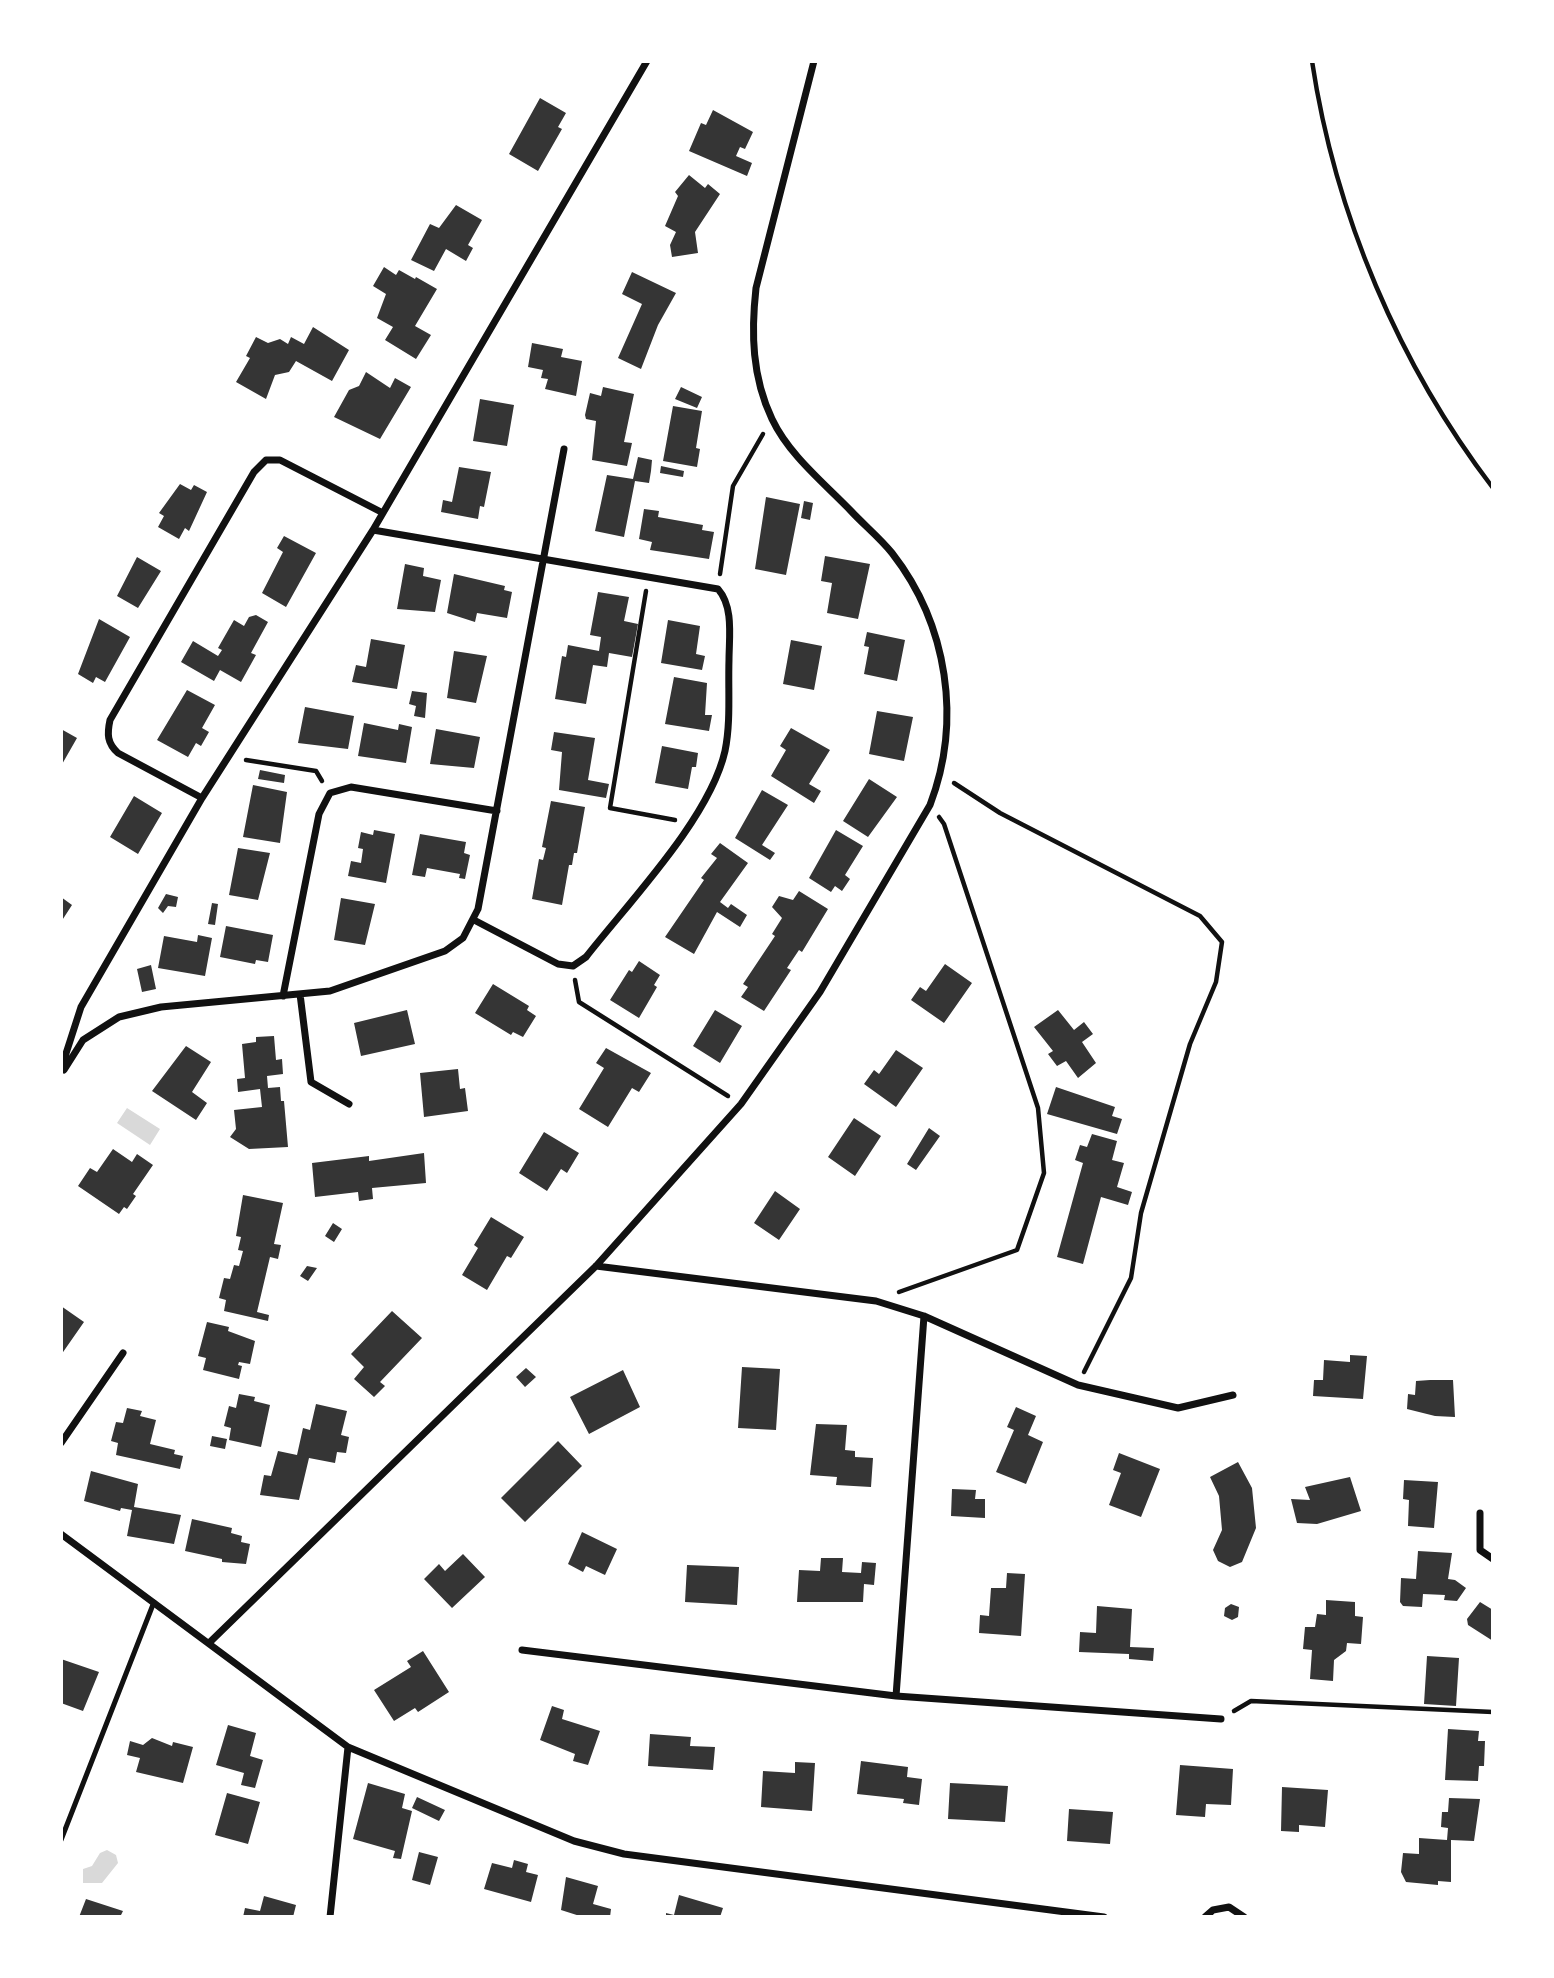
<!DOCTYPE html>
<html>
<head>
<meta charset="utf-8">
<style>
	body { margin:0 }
	#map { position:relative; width:1554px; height:1978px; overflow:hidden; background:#fff; font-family:Raleway,sans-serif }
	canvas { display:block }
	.frame { position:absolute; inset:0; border:63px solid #fff; pointer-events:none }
</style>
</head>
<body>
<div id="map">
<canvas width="1554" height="1978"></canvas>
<div class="frame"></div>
</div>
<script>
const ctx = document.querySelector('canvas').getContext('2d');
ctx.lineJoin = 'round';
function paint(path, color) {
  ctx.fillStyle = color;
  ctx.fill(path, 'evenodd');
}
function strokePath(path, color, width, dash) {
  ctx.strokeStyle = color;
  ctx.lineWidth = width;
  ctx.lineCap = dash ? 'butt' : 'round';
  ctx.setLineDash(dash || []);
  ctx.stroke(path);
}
paint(new Path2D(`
	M127,1108L160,1129L150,1145L117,1123Z
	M107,1850L116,1855L118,1863L102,1883H83V1869L92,1866L100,1853Z`), '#d9d9d9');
paint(new Path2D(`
	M540,98L566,113L558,127L562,129L538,171L509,154Z
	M713,110L753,132L745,149L740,147L736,156L752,163L747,176L689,151L701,123L706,125Z
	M689,175L705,188L708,184L720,194L695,232L698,253L672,257L670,245L676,232L665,226L678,196L675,192Z
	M456,205L482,220L468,245L473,248L466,261L446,249L434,271L411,260L430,224L439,228Z
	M384,267L396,275L399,270L415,279L416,277L437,289L415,326L431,335L416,359L385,340L393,327L377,318L386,294L373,286Z
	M632,272L676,293L658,325L641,369L618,358L642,304L622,294Z
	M313,327L349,350L332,381L296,361L289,372L275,375L266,399L236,382L250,358L246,356L256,337L268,343L280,339L288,344L291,337L304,344Z
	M532,343L563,349L561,357L582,361L576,396L545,389L548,379L541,378L543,370L528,367Z
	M366,372L390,388L395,378L411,387L380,439L334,417L349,390L359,386Z
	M603,387L634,394L624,442L632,443L627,466L592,460L596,421L586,419L585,415L590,393L601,396Z
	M681,387L702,397L697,408L675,399Z
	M480,399L514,405L507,446L473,441Z
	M673,406L702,411L696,448L700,449L697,467L663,461Z
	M638,457L652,460L651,471L649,483L635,481L624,537L595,531L607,475L633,479Z
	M661,466L684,471L683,477L660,473Z
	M459,467L491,472L484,507L480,506L478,519L441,512L443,500L452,502Z
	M180,484L191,490L194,485L207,492L189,531L185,528L179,539L158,527L164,516L159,513Z
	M766,497L800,504L786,575L755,569Z
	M804,501L813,503L810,520L801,518Z
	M644,509L659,511L658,517L703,525L702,530L714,532L709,559L650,550L652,542L639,539Z
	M284,536L316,553L286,607L262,593L283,552L277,548Z
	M825,556L870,564L858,619L827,613L832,583L821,581Z
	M137,557L161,571L138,608L117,596Z
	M405,564L424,568L423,576L441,580L435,612L397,609Z
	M454,574L505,586L504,590L512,592L507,618L477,613L475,622L447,613Z
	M598,592L629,597L624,621L638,624L632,657L609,653L607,667L593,665L586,704L555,699L562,656L566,657L568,645L599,651L601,637L590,635Z
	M256,615L268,622L251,653L256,655L241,682L220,670L214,681L181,662L193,641L218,656L222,650L218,648L234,620L244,626L249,617Z
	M99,619L130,637L105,682L96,677L93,683L78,674Z
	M668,620L700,626L696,654L705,656L702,670L661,663Z
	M867,632L905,640L897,681L864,674L869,647L864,646Z
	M371,639L405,645L397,689L352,682L356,665L366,667Z
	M791,640L822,646L814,690L783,684Z
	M454,651L487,656L476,703L447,698Z
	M674,677L707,683L705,715H712L709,731L665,724Z
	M187,690L215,705L202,728L209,732L201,746L196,743L188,757L157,740Z
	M412,691L427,693L425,718L414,716L416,706L409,704Z
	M305,707L354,716L348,749L298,743Z
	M877,711L913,717L904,761L869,754Z
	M364,723L398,730L399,724L412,727L406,763L358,756Z
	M791,728L830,750L809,784L821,791L814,803L771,776L786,750L780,746Z
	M61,729L77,738L61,766Z
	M436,729L480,737L474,768L430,764Z
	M554,732L595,738L588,780L609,784L606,798L559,790L562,752L551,750Z
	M662,746L698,753L696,767H692L688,789L655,783Z
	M260,770L285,775L284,783L258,779Z
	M869,779L897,797L868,837L843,821Z
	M253,785L287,792L280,843L243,837Z
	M762,790L788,805L762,845L775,853L770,860L735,838Z
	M134,796L162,813L138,854L110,837Z
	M551,801L585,807L577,853H574L572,865H569L562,905L532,899L539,859L543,860L546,848L542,847Z
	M374,830L395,834L386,883L348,876L351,861L361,863L363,849L358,848L361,832L373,835Z
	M836,830L863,846L845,875L850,879L842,891L835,886L831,892L809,878Z
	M420,834L466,842L464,853L470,855L465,879L459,878L460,874L427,868L425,877L412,875Z
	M720,843L748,863L720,902L728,908L731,904L747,915L740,927L717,912L694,954L665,937L704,880L701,878L717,858L711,854Z
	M238,848L270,853L258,900L229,895Z
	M799,891L828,909L802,952L799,950L787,968L791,970L764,1011L741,997L748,987L743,984L775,936L772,934L782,918L772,907L779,896L793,900Z
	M166,894L178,897L176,907L168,906L163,913L158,908Z
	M61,897L72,905L61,922Z
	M341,898L375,904L365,945L334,940Z
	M212,903L218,904L215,925L208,924Z
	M226,926L273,935L268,962L256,960L255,964L220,957Z
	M198,935L212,938L205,976L158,968L164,936L197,942Z
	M639,961L660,975L654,985L657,987L639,1018L610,1000L629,970L632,972Z
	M945,964L972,983L944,1023L911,1000L920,987L926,991Z
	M151,965L156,989L142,992L137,969Z
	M493,984L529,1006L527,1010L536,1016L523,1037L513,1032L511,1035L475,1013Z
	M407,1010L415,1044L361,1056L354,1023Z
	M715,1010L742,1026L720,1063L693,1046Z
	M1058,1010L1074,1030L1084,1022L1093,1034L1082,1042L1096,1063L1078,1078L1066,1061L1057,1066L1048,1054L1053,1051L1034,1027Z
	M274,1036L276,1060L282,1059L283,1074L267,1076L268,1088L280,1087L281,1101H284L288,1147L249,1149L230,1137L236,1129L234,1110L262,1107L260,1089L238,1092L237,1079L245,1078L242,1044L256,1042V1037Z
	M186,1046L211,1062L192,1092L207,1103L196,1120L152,1091Z
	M606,1048L651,1073L639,1092L632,1088L608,1127L579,1109L604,1068L596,1063Z
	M896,1050L923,1068L896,1107L864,1084L874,1070L879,1074Z
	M458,1069L460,1089L465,1088L468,1111L424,1117L420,1073Z
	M1056,1087L1115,1107L1112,1116L1122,1119L1117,1134L1047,1114Z
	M854,1118L881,1136L855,1176L828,1157Z
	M929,1128L940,1136L916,1170L907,1164Z
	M544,1132L579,1153L567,1173L561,1169L547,1191L519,1173Z
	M1092,1134L1117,1141L1112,1160L1124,1163L1117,1187L1132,1192L1128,1205L1101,1197L1083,1264L1057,1257L1083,1163L1075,1160L1080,1145L1087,1147Z
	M113,1149L132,1162L137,1154L153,1165L133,1194L136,1196L127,1209L124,1207L119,1214L78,1186L90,1168L97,1172Z
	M424,1153L426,1183L372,1188L373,1199L359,1201L358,1192L315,1197L312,1163L369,1156V1161Z
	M775,1191L800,1209L779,1240L754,1223Z
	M243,1195L283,1203L274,1244L281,1245L278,1259L270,1257L257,1312L269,1315L268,1321L224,1311L226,1300L219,1298L224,1278L230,1279L234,1265L239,1266L243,1251L238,1250L241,1237L236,1236Z
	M491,1217L524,1237L511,1258L507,1256L487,1290L462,1275L478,1248L474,1245Z
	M333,1223L342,1229L334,1242L325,1236Z
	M307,1266L317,1268L308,1281L300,1276Z
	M61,1306L84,1322L61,1355Z
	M392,1311L422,1338L380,1382L385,1386L374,1397L354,1379L364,1367L351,1354Z
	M207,1322L229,1327L228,1331L255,1341L250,1364L239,1362L238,1365L242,1366L239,1379L203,1370L206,1358L198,1356Z
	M1350,1355L1367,1356L1363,1399L1313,1396L1314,1380H1323L1324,1360L1350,1362Z
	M742,1367L780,1369L776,1430L738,1428Z
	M526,1368L536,1377L525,1387L516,1377Z
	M623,1370L640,1407L589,1434L570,1397Z
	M1430,1380H1453L1455,1417L1435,1416L1407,1409L1408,1394L1415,1395L1416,1381Z
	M239,1394L255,1397L254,1401L270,1405L261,1447L229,1440L231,1428L224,1426L229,1406L236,1408Z
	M316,1404L347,1411L341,1435L349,1437L346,1453L337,1452L335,1463L309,1458L299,1500L260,1495L264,1475L271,1476L278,1451L297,1455L303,1428L310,1430Z
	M1016,1407L1036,1416L1028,1435L1043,1442L1026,1484L996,1472L1014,1430L1007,1427Z
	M127,1408L142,1411L140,1416L156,1420L150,1444L175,1450L174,1454L183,1456L180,1469L116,1455L118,1443L111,1441L116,1422L123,1423Z
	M816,1424L847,1425L845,1450L855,1451V1457L873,1458L871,1487L836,1485L837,1477L810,1475Z
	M212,1436L227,1439L225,1449L210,1446Z
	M558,1441L582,1466L525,1522L501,1498Z
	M1119,1453L1160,1469L1141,1517L1109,1505L1121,1473L1113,1470Z
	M1238,1462L1252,1488L1256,1528L1242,1562L1230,1567L1218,1561L1213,1550L1222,1530L1219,1496L1210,1477Z
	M91,1471L138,1484L134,1507L181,1515L174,1544L127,1536L132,1510L121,1508L120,1511L84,1501Z
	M1350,1477L1361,1511L1317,1524L1297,1523L1291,1499L1310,1500L1305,1487Z
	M1404,1480L1438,1482L1434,1528L1408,1526L1409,1500L1403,1499Z
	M952,1489L976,1490L975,1499H985V1518L951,1516Z
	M192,1519L232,1528L231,1533L242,1536L241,1542L250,1544L246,1564L222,1562V1559L185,1551Z
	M582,1532L617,1549L605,1575L586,1566L583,1572L568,1564Z
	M1418,1551L1452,1553L1448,1579L1455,1580L1466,1588L1457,1601L1444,1600L1445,1595L1423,1594L1422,1607L1403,1606L1400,1602L1401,1578L1416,1579Z
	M463,1554L485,1577L452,1608L424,1579L439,1564L445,1571Z
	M821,1558H843L842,1572L861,1573L862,1562L876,1563L874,1585L864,1584L863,1602H797L799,1570L820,1571Z
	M687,1565L739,1567L737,1605L685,1602Z
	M1007,1573L1025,1574L1021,1636L979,1633L980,1615L989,1616L991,1588H1006Z
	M1326,1600L1355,1602V1616L1363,1617L1361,1644L1347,1643L1346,1651L1334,1660L1333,1681L1310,1679L1312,1650L1303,1649L1305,1627H1315L1317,1614L1326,1615Z
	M1480,1602L1493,1610V1641L1468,1625L1467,1619Z
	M1231,1604L1239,1607L1238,1617L1232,1620L1224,1616L1225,1608Z
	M1097,1606L1132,1609L1130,1647L1154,1648L1153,1661L1129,1659V1654L1079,1652L1080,1632L1096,1633Z
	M423,1651L449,1692L418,1712L415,1708L394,1721L374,1690L411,1667L407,1661Z
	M1427,1656L1459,1658L1456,1706L1424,1704Z
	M61,1659L99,1672L83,1711L61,1703Z
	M552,1706L564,1710L562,1719L600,1731L588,1765L573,1761L575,1754L540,1740Z
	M228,1725L256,1733L250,1756L263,1760L255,1788L241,1785L244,1773L216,1765Z
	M1448,1729L1479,1731L1478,1741H1485L1484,1766H1479L1478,1781L1445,1780Z
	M650,1734L691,1737L690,1746L715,1747L713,1770L648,1766Z
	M152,1738L172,1746L173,1742L193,1747L183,1783L136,1772L140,1758L127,1755L130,1741L143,1745Z
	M861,1761L908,1767L907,1777L922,1779L919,1805L903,1803L904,1799L857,1794Z
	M795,1762L815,1763L812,1811L761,1807L763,1771L795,1773Z
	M1180,1765L1233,1769L1231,1805L1206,1804L1205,1817L1176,1815Z
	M368,1783L405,1794L402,1808L412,1811L401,1859L393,1858L395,1851L353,1839Z
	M950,1783L1008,1786L1005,1822L948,1819Z
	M1282,1787L1328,1790L1325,1827L1299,1825V1832L1281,1831Z
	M227,1793L260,1802L248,1844L215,1835Z
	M417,1797L445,1810L439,1821L412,1808Z
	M1449,1798L1480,1799L1474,1841L1451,1840V1882L1438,1881V1885L1406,1882L1401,1872L1403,1853L1419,1854V1838L1447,1840L1448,1828L1441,1827L1442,1812H1448Z
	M1069,1809L1113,1812L1110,1844L1067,1841Z
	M419,1852L438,1857L430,1885L412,1880Z
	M514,1860L528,1864L526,1872L538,1875L531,1902L484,1889L492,1863L512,1868Z
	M566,1877L598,1886L593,1904L611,1909L610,1917H583L561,1910Z
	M679,1895L723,1908L720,1917H666V1913L674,1915Z
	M264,1896L296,1905L293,1917H243L245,1908L260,1911Z
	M86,1899L123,1911L120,1917H79Z`), '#353535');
strokePath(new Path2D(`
	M1312,61C1335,214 1399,365 1493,488
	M720,574L733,486L763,434
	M646,591L610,808L675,820
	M246,760L316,771L322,781
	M954,783L1000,813L1200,916L1222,942L1216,982L1190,1044L1141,1213L1131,1278L1084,1372
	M575,980L579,1002L728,1096
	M899,1292L1017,1250L1044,1173L1038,1108L944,824L939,817
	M1234,1711L1251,1701L1493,1712`), '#111', 4.5);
strokePath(new Path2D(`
	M61,1840L154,1602`), '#111', 5);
strokePath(new Path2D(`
	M373,530L718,589C734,607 729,638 729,660C728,690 731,722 725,751C710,818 629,902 586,957L573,966L558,964L474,920
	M202,798L118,753C107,743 107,734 110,720L254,472L266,460H280L383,513
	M300,994L311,1082L349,1104
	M283,996L319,814L330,793L351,787L497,811
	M61,1069L81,1007L202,798L373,530L647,61
	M64,1070L83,1040L119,1017L161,1007L330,991L445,951L463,938L478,909L564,449
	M596,1266L876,1301L924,1316L1078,1385L1178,1408L1233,1395
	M61,1443L123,1353
	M1480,1513V1550L1493,1559
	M61,1534L348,1747L574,1841L624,1854L1104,1917
	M209,1643L596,1266L741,1104L820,992L930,805C962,721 948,625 892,553C880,538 864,525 851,511C824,483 789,455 772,419C752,377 751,333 756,288L814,61
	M522,1650L896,1696L1221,1719
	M896,1696L924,1316
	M330,1917L348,1747
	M1205,1917L1213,1910L1229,1907L1244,1917`), '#111', 7);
</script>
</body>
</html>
